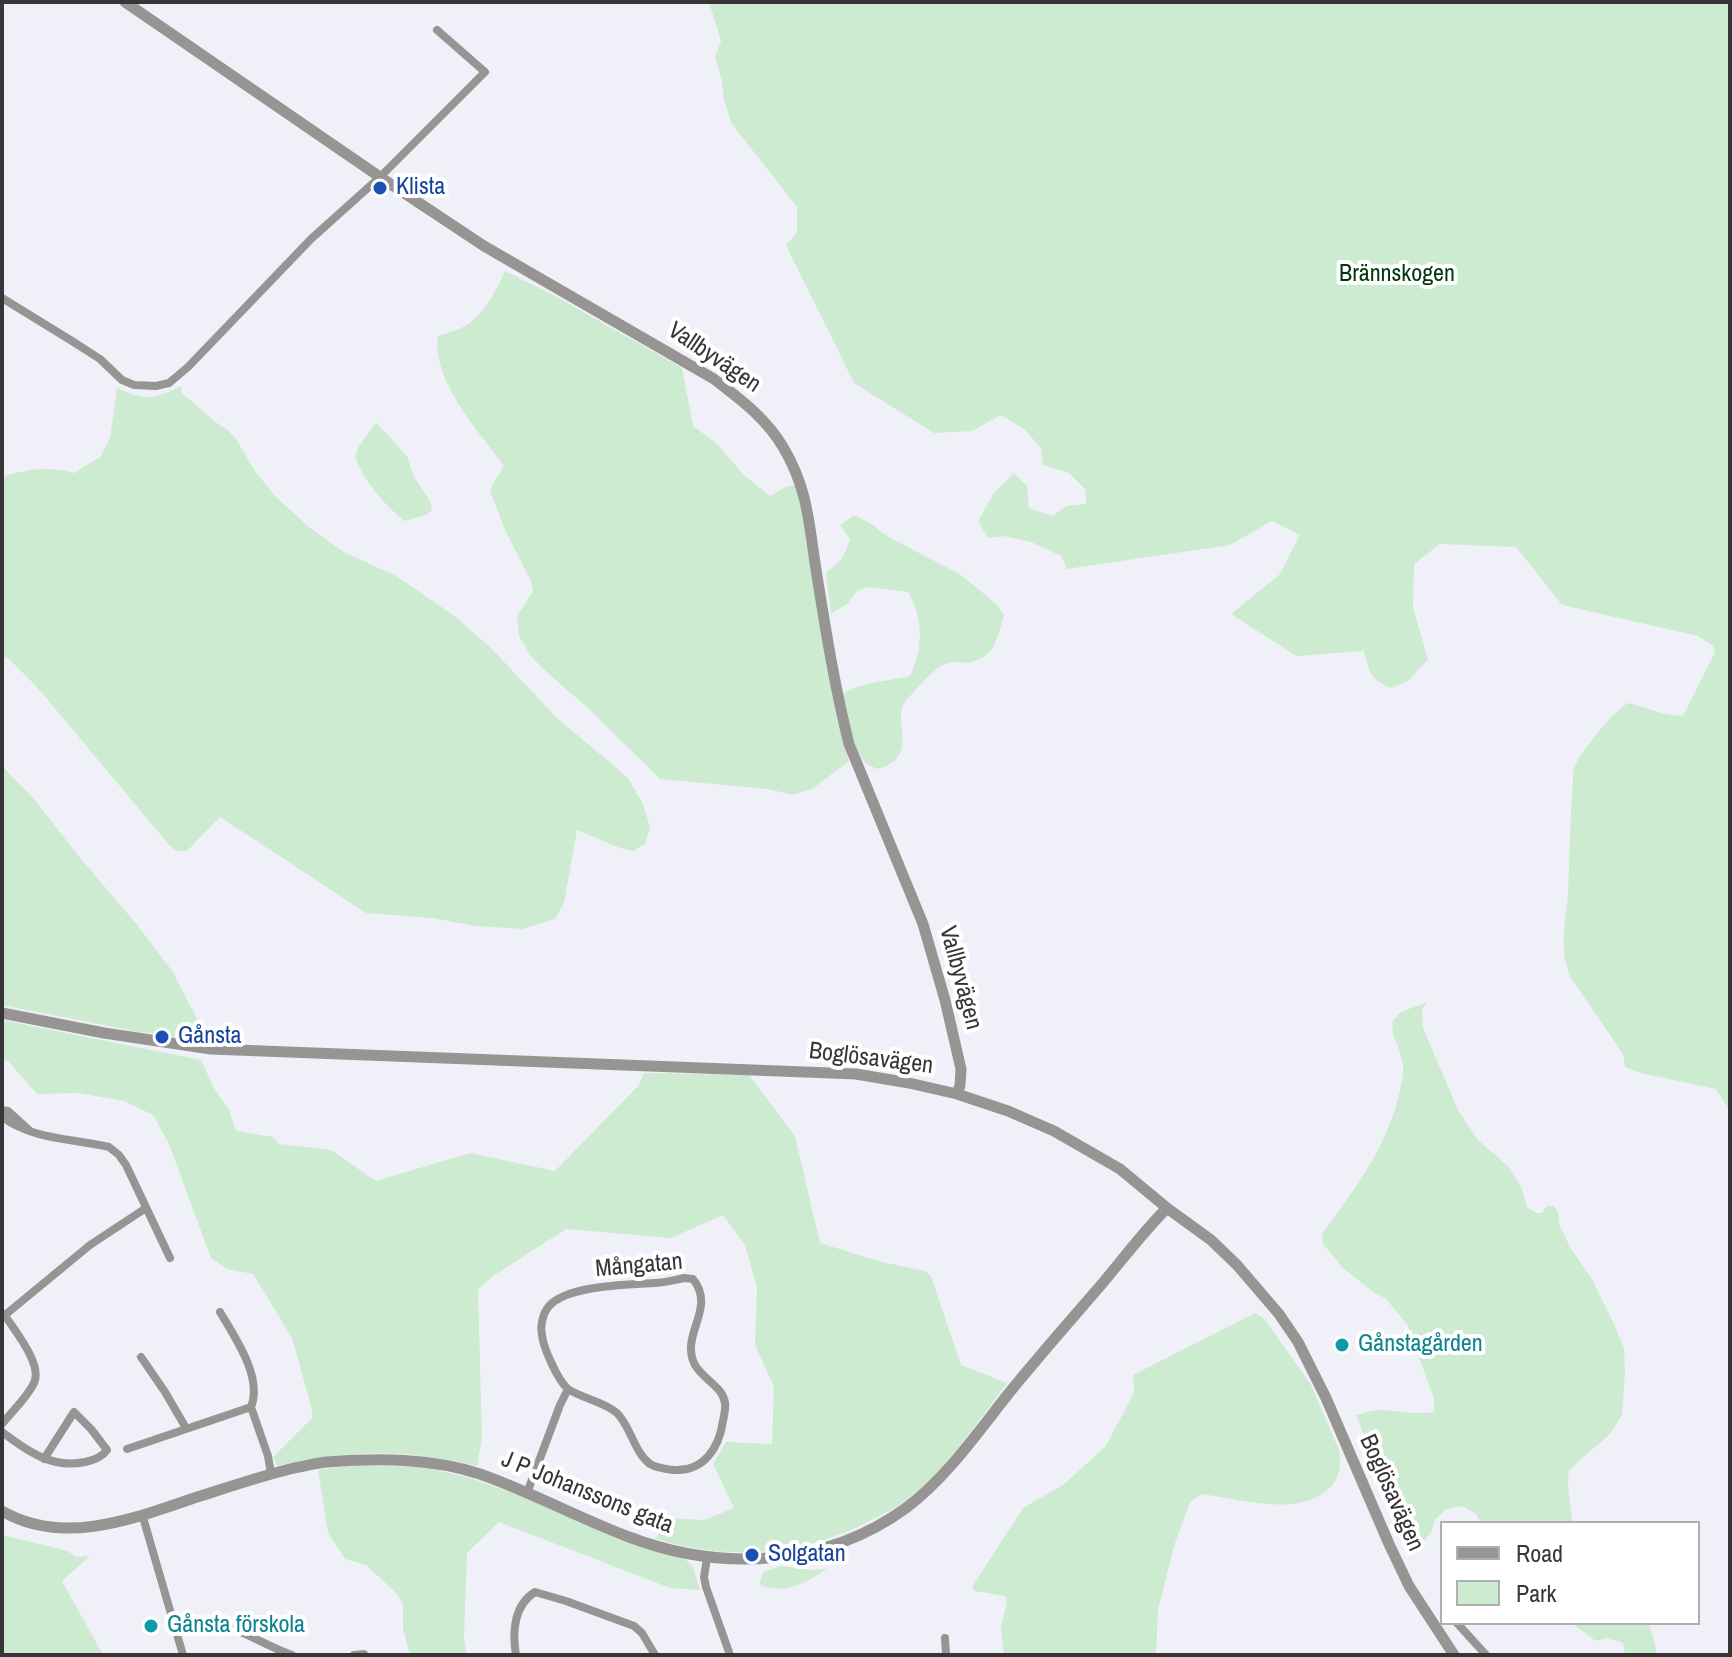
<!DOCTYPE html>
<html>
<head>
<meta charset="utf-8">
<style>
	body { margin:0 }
	#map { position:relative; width:1732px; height:1657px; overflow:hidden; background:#f0f1f8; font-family:"Archivo Narrow",sans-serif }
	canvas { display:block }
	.frame { position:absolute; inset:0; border:4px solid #363639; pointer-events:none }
	.legend { position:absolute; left:1440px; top:1521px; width:260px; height:104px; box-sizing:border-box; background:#fff; border:2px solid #afafb0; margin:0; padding:10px 14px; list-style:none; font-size:24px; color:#363639 }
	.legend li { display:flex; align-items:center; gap:16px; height:40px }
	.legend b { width:40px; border:2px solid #afafb0 }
</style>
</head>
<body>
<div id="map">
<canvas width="1732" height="1657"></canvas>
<div class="frame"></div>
<ul class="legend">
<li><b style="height:10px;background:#979593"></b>Road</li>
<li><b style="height:22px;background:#cdebd0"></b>Park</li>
</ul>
</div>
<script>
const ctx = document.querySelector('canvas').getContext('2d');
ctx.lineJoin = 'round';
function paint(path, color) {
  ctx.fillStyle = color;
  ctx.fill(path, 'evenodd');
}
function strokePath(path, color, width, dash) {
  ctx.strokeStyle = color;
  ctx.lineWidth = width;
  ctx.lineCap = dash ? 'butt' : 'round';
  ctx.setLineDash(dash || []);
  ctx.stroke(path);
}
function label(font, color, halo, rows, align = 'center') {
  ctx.font = font + ' "Archivo Narrow",sans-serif';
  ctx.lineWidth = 8;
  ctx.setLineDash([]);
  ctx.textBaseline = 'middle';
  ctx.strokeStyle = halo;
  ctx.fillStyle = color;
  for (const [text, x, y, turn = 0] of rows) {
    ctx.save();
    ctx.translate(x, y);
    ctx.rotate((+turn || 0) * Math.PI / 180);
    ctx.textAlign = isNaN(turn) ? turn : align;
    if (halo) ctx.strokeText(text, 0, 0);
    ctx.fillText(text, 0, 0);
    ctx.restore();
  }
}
paint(new Path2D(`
	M709,2H1730V1111L1716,1089L1640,1073L1625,1067L1623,1054L1571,978C1558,950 1566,921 1568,892C1570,850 1570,809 1574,767C1585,747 1609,715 1628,703C1647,707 1663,716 1683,716L1715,652L1713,646L1698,636L1562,605L1516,547L1440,544L1414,564L1413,607L1428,659L1408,681L1392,688C1371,681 1368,670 1364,651L1296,656L1231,614L1280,574L1300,535L1272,521L1230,545L1067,569L1061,556L1031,542L1003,536L988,538L978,521L994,493L1014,473L1027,486L1029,508L1052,516L1067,506L1086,504L1085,489L1069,473L1043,465L1041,448L1024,429L1001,415L972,431L934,433L854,383L786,245L797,233V207L732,124L724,100L722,82L715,57L721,41Z
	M505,271L557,297L682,368L693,426L715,442L745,476L770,496L785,487L795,485L799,496L827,669L837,720L849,761L812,789L793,795L768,789L660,779L591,711L541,667L530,655L519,636L517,616L533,591L531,581L505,530L490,491L492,485L504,466C478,430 432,382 438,336C446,333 455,331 463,327C484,316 495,292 505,271Z
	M181,386L182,393L214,421L228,430L236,439L255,471L275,496L309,527L344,552L396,576L456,617L492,649L555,716L628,778L643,804L650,827L645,844L633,851L620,848L577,830L564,903L555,919L522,929L476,926L432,918L366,913L220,817L187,851H177L170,846L37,687L9,659L2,656V487L5,476C29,469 49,466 74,473L100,457L110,438L117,388C146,401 153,400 181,386Z
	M376,422L407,456L414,477L430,501L432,511L423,516L404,521C383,503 365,483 355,457L358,448Z
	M854,515L873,525L887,536L961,575L995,603L1004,614C998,635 996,657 971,662C965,664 958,661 952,662C934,666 922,684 909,697C886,718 925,755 878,769C874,767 869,766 866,763C853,751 846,712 842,695C860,682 889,681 910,676C923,649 924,618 908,592L868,587L857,591L847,604L831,614L826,573L842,559L850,540L840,525Z
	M2,766L34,799L77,854L138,926L173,972L210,1044L183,1040L165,1034L139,1032L2,1005Z
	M1427,1002L1422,1010L1423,1028L1458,1110L1478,1140L1509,1167L1522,1189L1527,1207L1536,1213H1542L1547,1206H1553L1558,1211L1559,1224L1570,1247L1593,1281L1614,1324L1624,1348L1625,1370L1622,1415L1610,1434L1569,1470C1566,1491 1572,1503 1572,1523H1481L1476,1514L1462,1506L1446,1509L1435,1520L1431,1532L1417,1550L1410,1552L1403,1543L1405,1534L1400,1522L1356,1415C1364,1413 1372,1410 1381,1410C1399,1411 1415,1415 1434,1412V1399L1407,1324L1385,1298L1376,1294L1344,1269L1323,1244L1322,1234C1359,1183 1394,1138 1403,1074C1406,1054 1389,1038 1393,1020L1401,1012Z
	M2,1020L201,1060L214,1088L229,1110L236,1131L273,1137L279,1144L331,1150L376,1181L470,1153L555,1171L639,1085L644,1073L749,1075L795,1136L820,1243L882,1262L925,1271L931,1276L961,1365L1007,1383C976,1424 945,1472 902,1503C894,1509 884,1513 875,1518C808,1555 729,1562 656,1539L667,1518L704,1520L734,1508L713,1464L726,1442L772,1444L774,1387L755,1345L757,1287L745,1245L723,1215L671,1238L566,1229L493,1276L478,1290L482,1438L477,1466C401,1448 352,1450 277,1466L273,1457L313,1417L310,1402L292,1338L253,1274L227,1269L211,1258L169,1144L153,1115L124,1101L77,1093L37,1094L8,1061L2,1060Z
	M1255,1313L1261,1316L1266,1321L1311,1385L1339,1450C1346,1484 1322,1500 1292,1504C1265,1507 1229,1498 1202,1494L1190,1502L1174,1546L1158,1610L1156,1655H1004L1001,1627L1007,1603L1005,1596L975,1591L972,1587L1023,1508L1063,1485L1105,1447L1134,1393L1133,1375Z
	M353,1465L424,1467L470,1478L524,1497L613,1537L649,1550L685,1559L693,1567L700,1590L670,1588L499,1522L467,1553L464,1637L467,1655H410L403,1629V1604L396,1593L366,1565L345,1559L328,1533L318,1470Z
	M2,1535L68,1551L76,1557L90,1556L62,1581L103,1655H2Z
	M781,1566L809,1570L827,1569C805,1583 788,1594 761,1586L760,1582L763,1572Z
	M1571,1623H1645L1649,1625L1654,1640L1657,1655H1625L1623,1643L1606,1638L1596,1641Z`), '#cdebd0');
strokePath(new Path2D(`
	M2,298L72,341L100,359L122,380L134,385L156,386L169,383L188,367L311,239L380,177L485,72L437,30
	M2,1110L8,1111L29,1130
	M2,1117C34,1140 71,1138 109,1147L119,1155L126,1165L170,1258
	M684,1278L693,1279C717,1309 679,1335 695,1365C703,1379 723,1387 725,1403C726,1409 724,1415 723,1421C719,1448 704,1472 673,1470C665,1469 657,1468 650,1464C634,1452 631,1427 617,1413C603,1401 583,1399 568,1389C558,1381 543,1347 542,1335C540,1325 543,1313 549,1306C568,1285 627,1285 654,1283C664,1283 674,1280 684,1278Z
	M220,1312C235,1337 263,1378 251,1407
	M5,1315L90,1245L146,1208
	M141,1357L165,1392L186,1428
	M2,1424C12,1411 27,1398 34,1383C43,1364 14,1330 4,1314
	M2,1432C27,1451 52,1469 85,1462C95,1460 102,1457 107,1450L91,1429L74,1412L44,1459
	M127,1449L251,1407L268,1456L271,1474
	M527,1493L560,1405L568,1389
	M142,1514L183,1655
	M707,1558L704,1577L706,1587L730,1655
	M1457,1623L1486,1655
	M175,1625C227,1615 248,1639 292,1655
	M945,1638L946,1655
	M354,1655L364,1654
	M516,1655C512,1632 514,1605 535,1592L566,1601L634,1626L642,1633L655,1655`), '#979593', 8);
strokePath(new Path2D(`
	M125,2L380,177L484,246L714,379C740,399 766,418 783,447C809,490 809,528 817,576C826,632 835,689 849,744L923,924L945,1000L961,1069L960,1085L957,1094
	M2,1013L104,1033L211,1049L856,1074L909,1083L957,1094L1008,1111L1054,1131L1120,1169L1167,1208L1211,1240L1237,1265L1279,1314L1298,1342L1326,1398L1389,1544L1409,1586L1454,1655
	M2,1511C64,1547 135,1518 197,1497C229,1487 261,1476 294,1468C305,1466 316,1463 327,1462C378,1458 431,1458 480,1474C531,1492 579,1518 629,1537C721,1572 825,1567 906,1508C947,1477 978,1432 1009,1393C1039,1356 1070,1321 1101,1285C1123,1259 1143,1232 1167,1208`), '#979593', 11);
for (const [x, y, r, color] of [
	[380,188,8,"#1a4fb4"],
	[162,1037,8,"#1a4fb4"],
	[1342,1345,8,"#0f9aa8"],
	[752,1555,8,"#1a4fb4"],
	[151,1626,8,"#0f9aa8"]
]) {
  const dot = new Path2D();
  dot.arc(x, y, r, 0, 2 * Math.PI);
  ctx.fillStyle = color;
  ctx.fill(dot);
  strokePath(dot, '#fff', 3);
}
label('24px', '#164399', '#fff', [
	["Klista",396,188],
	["Gånsta",178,1037],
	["Solgatan",768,1555]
], 'left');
label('24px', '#00370f', '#fff', [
	["Brännskogen",1397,275]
]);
label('24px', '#363639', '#fff', [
	["Vallbyvägen",714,358,34],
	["Vallbyvägen",960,978,75],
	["Boglösavägen",871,1059,7],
	["Mångatan",639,1266,-5],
	["J P Johanssons gata",587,1493,22],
	["Boglösavägen",1391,1493,66]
]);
label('24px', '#0d838f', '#fff', [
	["Gånstagården",1358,1345],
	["Gånsta förskola",167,1626]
], 'left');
</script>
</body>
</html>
